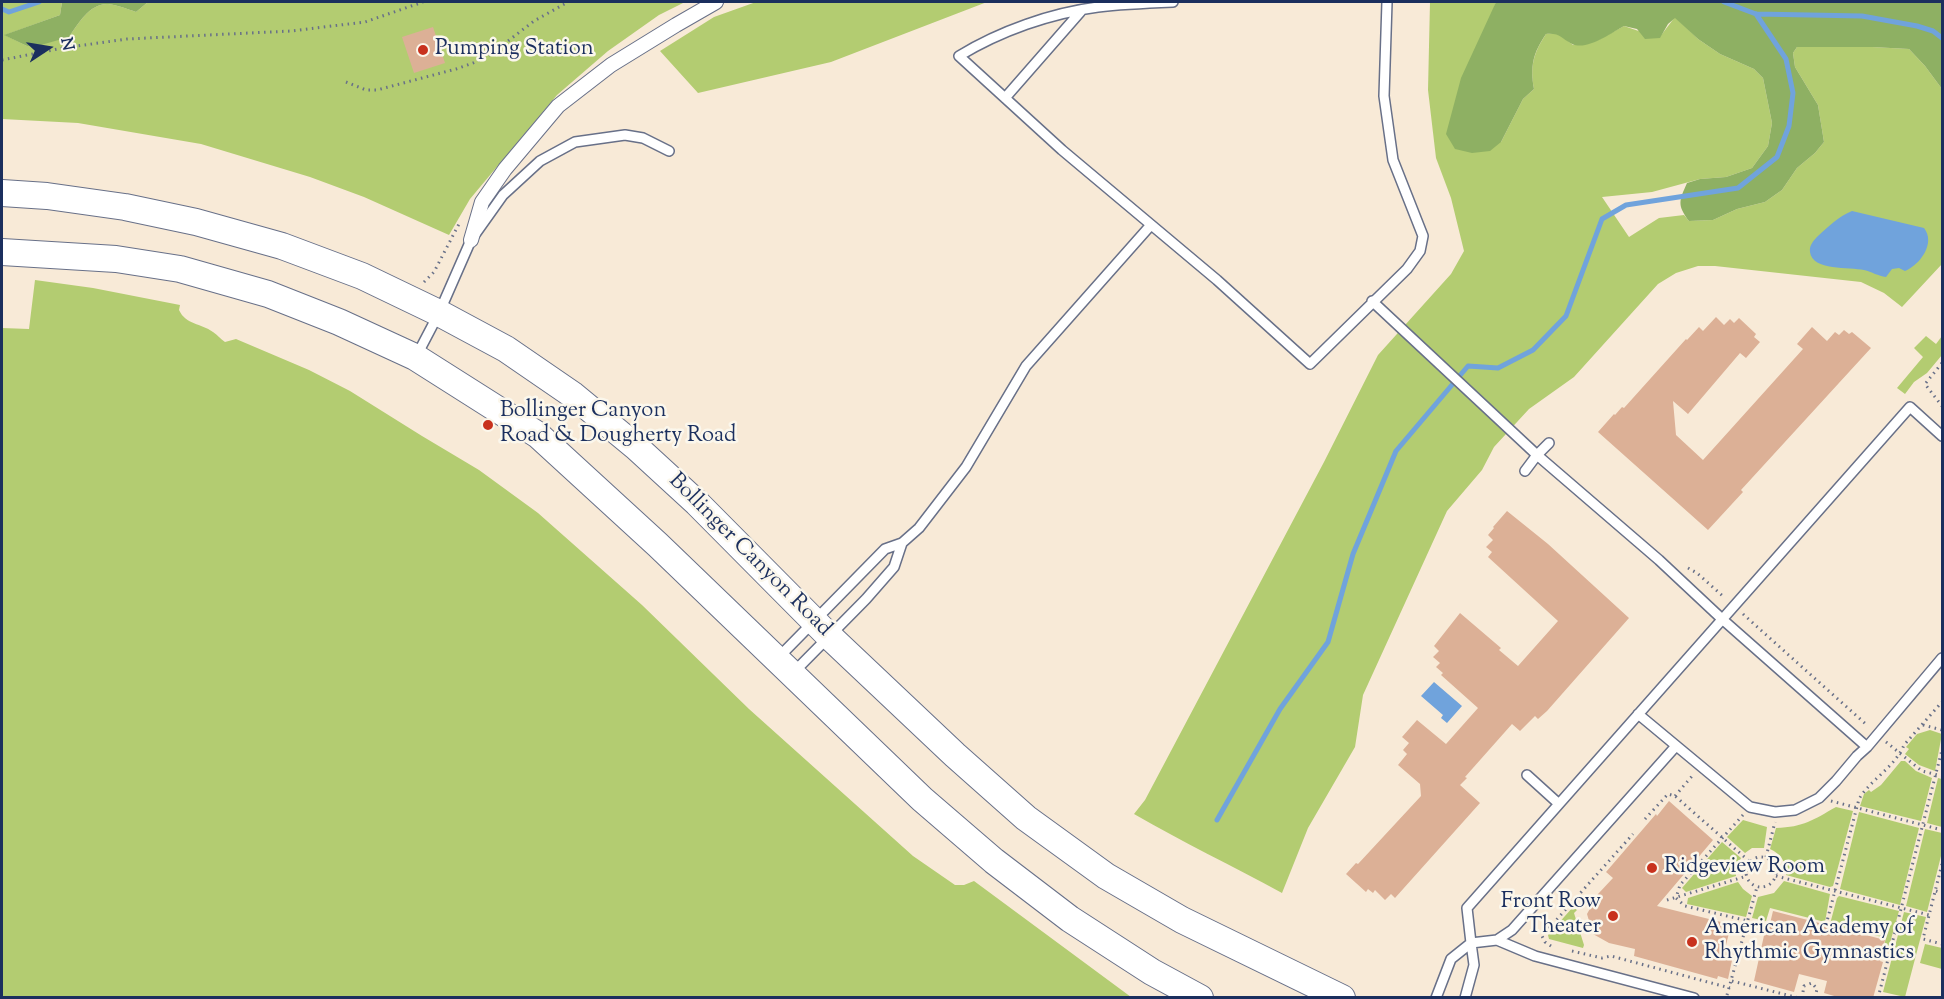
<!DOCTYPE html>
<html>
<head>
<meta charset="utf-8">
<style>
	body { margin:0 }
	#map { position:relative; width:1944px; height:999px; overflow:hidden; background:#f8ead7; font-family:"Sorts Mill Goudy",serif }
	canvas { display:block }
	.frame { position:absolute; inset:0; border:3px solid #1b2f5e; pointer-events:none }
	.north { position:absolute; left:18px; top:18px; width:60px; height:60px; -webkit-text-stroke:4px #fbf7ec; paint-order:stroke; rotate:78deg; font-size:16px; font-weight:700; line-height:24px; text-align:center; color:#1b2f5e }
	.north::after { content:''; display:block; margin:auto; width:21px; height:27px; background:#1b2f5e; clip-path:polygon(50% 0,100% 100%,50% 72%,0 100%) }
</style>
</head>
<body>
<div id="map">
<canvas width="1944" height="999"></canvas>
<div class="frame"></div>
<div class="north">N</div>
</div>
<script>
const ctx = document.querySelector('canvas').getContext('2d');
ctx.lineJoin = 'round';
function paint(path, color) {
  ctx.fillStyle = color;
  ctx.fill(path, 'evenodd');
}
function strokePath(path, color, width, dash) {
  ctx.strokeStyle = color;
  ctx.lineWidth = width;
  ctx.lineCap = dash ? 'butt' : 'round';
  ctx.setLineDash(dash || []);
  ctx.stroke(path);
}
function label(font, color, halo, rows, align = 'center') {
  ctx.font = font + ' "Sorts Mill Goudy",serif';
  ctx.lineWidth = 5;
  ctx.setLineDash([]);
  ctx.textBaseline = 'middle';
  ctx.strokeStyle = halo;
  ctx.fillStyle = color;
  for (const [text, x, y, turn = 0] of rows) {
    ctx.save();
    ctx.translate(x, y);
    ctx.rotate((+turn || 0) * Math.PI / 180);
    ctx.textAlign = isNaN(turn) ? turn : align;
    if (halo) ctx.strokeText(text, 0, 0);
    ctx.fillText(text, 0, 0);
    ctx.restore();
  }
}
paint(new Path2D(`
	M3,2H62L60,15L5,35L27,46L69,37C78,24 90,3 108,4C117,5 128,9 136,12L148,2H685L659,15L608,51L557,95L470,199L449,235L364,197L310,177L201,144L78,123L2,119V8Z
	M756,2H987L831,62L698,93L660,51L714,17Z
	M1430,2H1496L1493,11L1501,142L1523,99L1534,89C1530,66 1533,54 1546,34L1558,33L1573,45L1598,40L1624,26L1659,38L1675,17L1698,39L1720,54L1754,69L1763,78L1772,123L1768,146L1752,168L1726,177L1700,179L1652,192L1602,197L1629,237L1659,218L1684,215L1689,221L1713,220L1737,209L1765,202L1782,190L1797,168L1815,153L1824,142L1818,105L1795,67L1793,53L1797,47H1872L1909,49L1925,66L1942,89V264L1902,307L1884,293L1861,282L1715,266H1698L1676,273L1658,284L1574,377L1529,409L1494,447L1482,470L1447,511L1363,695L1355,747L1308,828L1282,893C1233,866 1182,842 1134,814L1145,800L1324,462L1378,355L1451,274L1464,251L1451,198L1436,158L1428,90Z
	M35,280L93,288L180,305L179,310C186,325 201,323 213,332C218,335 220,339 225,342L236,339L309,370L350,391L422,436L479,470L538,513L642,605L749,709L913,856L955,885H964L974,881L1131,997H2V328L29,329Z
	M1926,336L1936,344L1942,336V355L1927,373L1914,382L1905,394L1897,388L1923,357L1914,348Z
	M1930,730L1942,734L1935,771L1919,765L1905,754L1909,749L1906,747L1917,734Z
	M1901,761H1905L1916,771L1932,778L1921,821L1860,806L1864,794L1869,790L1871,792L1881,785Z
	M1938,778L1942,779V827L1927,823Z
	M1836,807L1853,811L1833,886L1830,887L1786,875C1787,863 1781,854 1770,849L1776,828C1804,827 1813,820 1836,807Z
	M1859,812L1919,828L1900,905L1840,889Z
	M1743,820L1767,827L1764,848H1752L1745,853L1727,837Z
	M1925,829L1942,833V852L1927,912L1906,906Z
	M1722,842L1741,858L1736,869V876L1686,892L1682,888Z
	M1784,881L1830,894L1825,922L1770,908L1766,921L1752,918L1758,897L1774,893Z
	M1738,882L1743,889L1752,896L1746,917L1687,904L1688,898Z
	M1839,896L1899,911L1886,957L1881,956L1886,938L1830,924L1837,898Z
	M1573,907L1577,910L1574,913L1584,945L1583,948L1549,939L1548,935Z
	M1904,912L1926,917L1905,997L1883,992Z
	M1925,944L1942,948V969L1920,963Z`), '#b3cc71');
paint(new Path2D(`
	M62,2H148L136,12C128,9 117,5 108,4C90,3 78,24 69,37L41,45L27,46L4,35L60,15Z
	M1496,2H1942V89L1925,66L1909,49L1872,47H1797L1793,53L1795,67L1818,105L1824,142L1815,153L1797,168L1782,190L1765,202L1737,209L1713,220L1689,221C1677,205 1679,201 1687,183L1700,179L1726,177L1752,168L1768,146L1772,123L1763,78L1754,69L1720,54L1698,39L1675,18L1668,24L1660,38L1645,39L1637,29L1624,26C1611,33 1587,51 1572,44C1560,38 1561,33 1546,34C1533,53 1530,66 1534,89L1523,99L1501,142L1490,151L1472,153L1455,149L1446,134L1461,78Z`), '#8eb063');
paint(new Path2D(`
	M1852,211L1924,228C1936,243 1920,265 1905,271L1899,268L1892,269L1886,277C1878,276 1872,272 1864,270C1850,267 1812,271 1810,252C1809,245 1814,240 1818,236C1828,227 1839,216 1852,211Z
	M1434,682L1462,706L1447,723L1441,718L1443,715L1421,696Z`), '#70a3dc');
strokePath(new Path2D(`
	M1724,2L1756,14L1862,16L1917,26L1933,31L1942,38
	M2,9L9,12L39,2
	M1217,820L1280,709L1328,642L1353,554L1396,451L1468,366L1498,368L1533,350L1566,316L1602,219L1626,205L1738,188L1777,157L1789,126L1793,93L1786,59L1756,14`), '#70a3dc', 5);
paint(new Path2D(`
	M433,27L445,63L414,73L402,37Z
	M1716,317L1724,325L1730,319L1734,323L1739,318L1756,334L1754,337L1760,342L1746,358L1740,353L1688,414L1673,401L1676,435L1703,460L1803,349L1797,344L1812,327L1827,341L1835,332L1839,335L1844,330L1849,334L1852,332L1871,348L1741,490L1743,492L1708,530L1598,432L1614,414L1615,415L1622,407L1624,408L1686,339L1687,340L1699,327L1703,331Z
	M1507,511L1548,544L1629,618L1547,711L1538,719L1535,716L1520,731L1512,724L1465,777L1467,778L1460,785L1480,803L1395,898L1391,894L1385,900L1375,890L1373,893L1368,889L1366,892L1346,874L1356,863L1358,864L1421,796L1420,784L1398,765L1407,754L1403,750L1409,743L1402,737L1417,720L1446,744L1478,708L1441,675L1443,673L1436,667L1440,663L1433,657L1439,651L1434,646L1460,613L1501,648L1499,650L1518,666L1558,621L1488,557L1492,552L1486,547L1493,540L1488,535L1494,528L1493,527Z
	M1669,801L1713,840L1657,906L1725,923L1724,927L1730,929L1725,949L1734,951L1728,979L1718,976L1717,979L1634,956L1635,949L1609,943L1593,934L1587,914L1598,894L1613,878L1606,872L1656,814L1657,816Z
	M1773,911L1885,940L1880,961L1883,962L1873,998H1841L1824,993L1827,981L1799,974L1794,992L1754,981L1765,931L1768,932Z`), '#dcb096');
const service = new Path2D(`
	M1173,2C1148,3 1123,4 1098,7C1051,13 1000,31 959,56L1062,150L1217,280L1310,364L1407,269L1420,251L1423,236L1393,160L1384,96L1387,2
	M1005,98L1082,10
	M1372,301L1537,455L1549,443
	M417,355L439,313L471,240L503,195L540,161L575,142L625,135L643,138L669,151
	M1525,471L1537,455L1659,560L1722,619L1867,747L1857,756L1836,781L1819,798L1795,810L1775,812L1750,807L1638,714
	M777,659L885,549L902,543L919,528L966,467L1026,366L1150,226
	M793,673L866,599L894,567L902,543
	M1676,746L1512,930L1497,940L1471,943L1467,908L1910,407L1942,436
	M1867,747L1942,658
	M1527,775L1559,804
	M1497,940L1535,956L1694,998
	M1436,998L1451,959L1471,943L1474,965L1465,998`);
const pedestrian = new Path2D(`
	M471,240L482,202L505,169L558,106L611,65L676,25L716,2`);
const secondary = new Path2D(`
	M2,193L47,196L125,207L196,222L282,246L362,276L439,313L506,349L573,395L636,447L697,503L829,636L955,755L1026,818L1106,876L1182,920L1342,998
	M2,252L116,259L180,269L268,294L339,322L415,357L538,435L658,545L922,799L994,861L1070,919L1152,972L1200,998`);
strokePath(service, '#687088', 12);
strokePath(pedestrian, '#687088', 16);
strokePath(secondary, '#687088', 28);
strokePath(new Path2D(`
	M2,60L63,48L127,39L291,31L365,22L423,2
	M346,82L366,90H377L456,69L473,63L491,54L534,21L568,2
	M424,282L434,272L460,222
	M1942,363L1925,384L1942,406
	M1688,568L1697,573L1725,598
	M1743,614L1868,726
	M1923,725L1942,730
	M1886,742L1922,771L1942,776
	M1675,796L1693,775
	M1831,801L1942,830
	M1743,815L1680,885L1676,898L1685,906L1748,921
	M1645,819L1668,794L1675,796L1750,862
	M1746 872a15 15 0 1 1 30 0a15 15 0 1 1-30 0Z
	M1766,857L1775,822
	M1942,864L1923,939L1942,944
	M1776,876L1929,915
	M1936,891L1942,893
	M1667,900L1747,876
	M1826,925L1859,799C1871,779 1895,767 1904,745L1942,702
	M1551,946L1545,942L1542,936L1633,834
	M1572,951L1602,958L1611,956L1730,988
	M1732,981L1799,998
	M1727,995L1757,887
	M1802,998L1804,986L1812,983L1817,989L1815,998
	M1878,998L1942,750`), '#687088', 3, [1.5, 4.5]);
strokePath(service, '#fff', 9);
strokePath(pedestrian, '#fff', 14);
strokePath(secondary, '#fff', 26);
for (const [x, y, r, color] of [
	[423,50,6,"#c8321e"],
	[488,425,6,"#c8321e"],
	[1652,868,6,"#c8321e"],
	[1613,916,6,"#c8321e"],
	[1692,942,6,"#c8321e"]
]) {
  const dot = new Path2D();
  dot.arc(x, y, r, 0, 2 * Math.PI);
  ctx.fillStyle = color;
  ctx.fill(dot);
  strokePath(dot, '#fbf7ec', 2);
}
label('22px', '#1b2f5e', '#fbf7ec', [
	["Pumping Station",435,50],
	["Bollinger Canyon",500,412],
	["Road & Dougherty Road",500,437],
	["Ridgeview Room",1664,868],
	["Front Row",1601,903,"right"],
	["Theater",1601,928,"right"],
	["American Academy of",1704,929],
	["Rhythmic Gymnastics",1704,954]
], 'left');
label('22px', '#1b2f5e', '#fbf7ec', [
	["Bollinger Canyon Road",749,556,45]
]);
</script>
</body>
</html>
